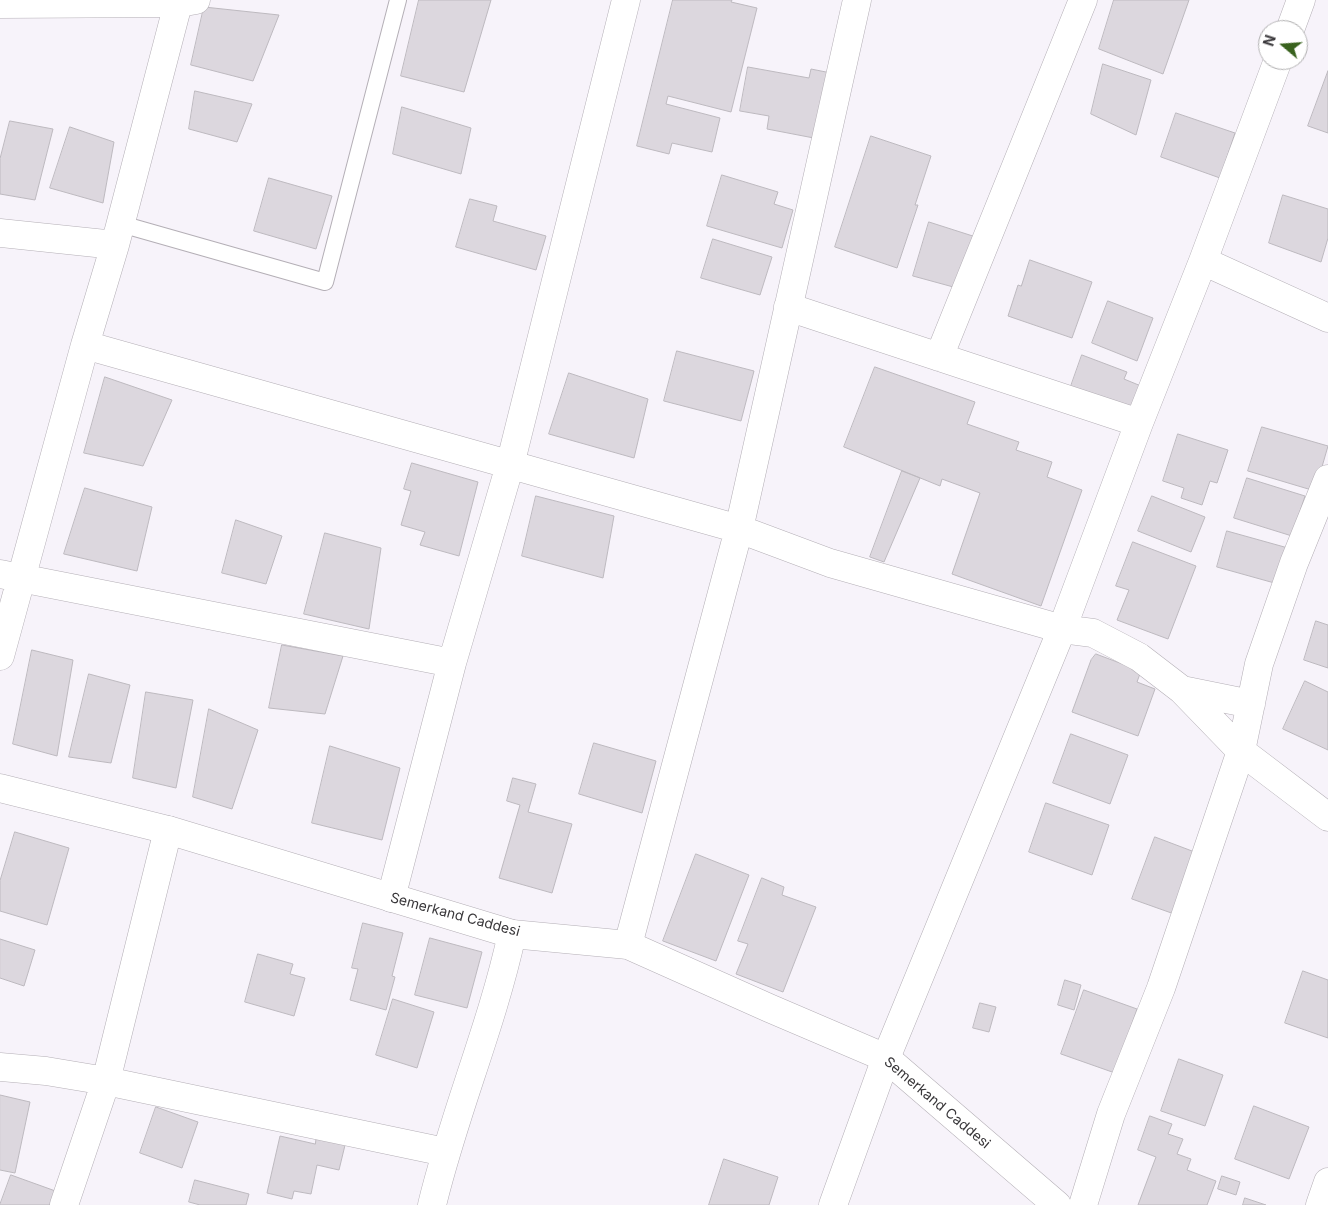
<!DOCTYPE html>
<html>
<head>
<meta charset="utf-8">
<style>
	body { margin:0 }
	#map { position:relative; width:1328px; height:1205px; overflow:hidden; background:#f7f3fa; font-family:Inter,sans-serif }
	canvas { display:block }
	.north { position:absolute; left:1258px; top:20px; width:50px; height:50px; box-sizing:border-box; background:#fff; border:1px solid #b0afb0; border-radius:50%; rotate:288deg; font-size:14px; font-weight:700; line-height:20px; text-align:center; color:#39373a }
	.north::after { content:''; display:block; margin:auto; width:18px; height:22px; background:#39621e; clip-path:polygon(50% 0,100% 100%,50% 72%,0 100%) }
</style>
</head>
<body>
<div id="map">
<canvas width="1328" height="1205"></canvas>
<div class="north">N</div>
</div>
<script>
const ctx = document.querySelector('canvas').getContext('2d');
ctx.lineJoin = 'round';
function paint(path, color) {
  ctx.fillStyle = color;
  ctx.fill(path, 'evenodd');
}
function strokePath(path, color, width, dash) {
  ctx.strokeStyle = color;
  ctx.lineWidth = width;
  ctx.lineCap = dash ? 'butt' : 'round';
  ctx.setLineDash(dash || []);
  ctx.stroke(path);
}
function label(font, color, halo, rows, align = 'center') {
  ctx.font = font + ' Inter,sans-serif';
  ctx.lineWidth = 4;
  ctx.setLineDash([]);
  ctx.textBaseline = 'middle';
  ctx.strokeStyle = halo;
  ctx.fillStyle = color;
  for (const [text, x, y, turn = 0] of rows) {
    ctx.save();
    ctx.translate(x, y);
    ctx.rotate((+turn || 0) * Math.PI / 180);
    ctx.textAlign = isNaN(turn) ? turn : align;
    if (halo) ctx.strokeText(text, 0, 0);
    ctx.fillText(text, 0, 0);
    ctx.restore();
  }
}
const building = new Path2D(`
	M419,0H491L464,92L401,76Z
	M673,0H732L731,2L757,8L731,112L668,96L666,104L720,118L712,152L672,143L669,154L637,146Z
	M1114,0H1189L1163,74L1099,49Z
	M204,7L279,15L253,81L191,65Z
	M1103,64L1151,80L1136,135L1091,114Z
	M748,67L809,78L811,69L831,73L819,139L767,129L769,116L740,111Z
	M1328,71V133L1308,126Z
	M195,91L252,104L237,142L189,129Z
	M402,107L471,128L461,174L393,154Z
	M1176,113L1235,133L1220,178L1161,157Z
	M10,121L53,129L35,200L0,194V159Z
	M70,127L114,142L103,203L50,188Z
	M871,136L931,156L915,205H918L897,268L835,247Z
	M722,175L778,192L774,204L793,210L782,248L707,226Z
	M269,178L332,196L316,249L254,231Z
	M1283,195L1328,209V238L1321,262L1269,243Z
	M470,199L497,206L493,221L546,236L536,270L456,247Z
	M929,222L979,238L957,288L913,276Z
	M713,239L772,257L760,295L701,278Z
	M1030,260L1092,282L1072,338L1008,316L1018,285L1021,286Z
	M1108,301L1153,318L1137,361L1092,343Z
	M677,351L754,371L741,421L664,401Z
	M1082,355L1127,372L1124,379L1141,386L1130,410L1070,389Z
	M875,367L975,402L967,424L1019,442L1016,450L1052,462L1047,477L1082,490L1041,606L952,574L980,493L942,479L940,486L844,447Z
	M569,373L648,399L634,458L549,434Z
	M105,377L172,400L143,466L84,453Z
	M1262,427L1328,446L1315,491L1248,471Z
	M1178,434L1228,450L1217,483L1210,481L1202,505L1181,498L1184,488L1163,481Z
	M412,463L478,482L459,556L420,545L425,532L401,525L411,491L404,489Z
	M902,471L920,478L884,562L870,557Z
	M1247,478L1305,496L1292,536L1234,518Z
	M85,488L152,507L137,571L64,554Z
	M536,496L614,516L603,578L522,556Z
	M1152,496L1205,517L1191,552L1138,531Z
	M236,520L282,536L266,584L222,573Z
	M1227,531L1288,548L1278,584L1217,567Z
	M325,533L381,548L369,629L304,614Z
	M1133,542L1196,566L1168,639L1117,620L1129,590L1116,586Z
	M1316,621L1328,625V668L1304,660Z
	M282,645L343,656L325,714L269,708Z
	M32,650L73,660L57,756L13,744Z
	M1096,654L1141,671L1137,682L1155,689L1138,736L1072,712L1091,660Z
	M89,674L130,685L111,763L69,757Z
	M1305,681L1328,692V750L1283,729Z
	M146,692L193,700L176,788L133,778Z
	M209,709L258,730L232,809L193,797Z
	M1071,734L1128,755L1110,804L1053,783Z
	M594,743L656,761L642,813L579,794Z
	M330,746L400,768L382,840L312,823Z
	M513,778L536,784L528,812L572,824L552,893L499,878L520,805L507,801Z
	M1046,803L1109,825L1092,875L1029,852Z
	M15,832L69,848L47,925L0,911V881Z
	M1155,837L1200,854L1177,915L1132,899Z
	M696,854L749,875L716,961L663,941Z
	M762,878L784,887L782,895L816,907L783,992L736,974L748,944L738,941Z
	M363,923L403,933L392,976L395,977L386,1010L350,1000L358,969L352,968Z
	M430,938L482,952L467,1008L415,995Z
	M0,939L35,950L24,986L0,978Z
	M258,954L293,964L290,974L305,978L294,1016L245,1002Z
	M1303,971L1328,980V1038L1285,1023Z
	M1065,980L1081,985L1074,1010L1058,1005Z
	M1084,990L1137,1009L1115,1073L1061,1054Z
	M393,999L434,1012L417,1068L376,1055Z
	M980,1003L996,1007L989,1032L973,1028Z
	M1179,1059L1223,1075L1205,1126L1161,1111Z
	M0,1095L30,1102L15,1173L0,1170Z
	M1254,1106L1309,1127L1289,1179L1235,1159Z
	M156,1107L198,1122L182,1168L140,1153Z
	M1150,1116L1172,1124L1168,1134L1183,1139L1177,1154L1191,1159L1187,1170L1216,1181L1207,1205H1138L1156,1157L1138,1150Z
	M317,1134L346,1141L339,1170L317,1165L311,1194L294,1191L292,1199L267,1193L280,1136L315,1144Z
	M724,1159L778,1177L769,1205H709Z
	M11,1175L61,1193L57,1205H0Z
	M1222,1176L1240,1182L1236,1195L1218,1189Z
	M195,1180L249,1194L246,1205H200L189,1202Z
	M1245,1198L1266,1205H1243Z`);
paint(building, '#dcd7de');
strokePath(building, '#bdb9bf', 1);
const service = new Path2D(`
	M121,224L325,282L398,0`);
const minor = new Path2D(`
	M1290,30L1301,0
	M0,233L115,245
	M1203,261L1328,318
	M788,307L1139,423
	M85,345L739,529L830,563L1062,629L1093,633L1139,657L1182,690L1241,751L1328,817
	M939,357L1083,0
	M0,574L452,663
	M0,656L85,345L115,245L179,0
	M1182,690L1251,704
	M391,898L452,663L510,465L626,0
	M628,945L739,529L857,0
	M0,1067L46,1071L106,1081L445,1152
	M64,1205L106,1081L168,830
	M432,1205C454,1113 492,1026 512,934
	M833,1205L886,1058L1062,629L1139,423L1203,261L1278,60
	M1083,1205L1111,1114L1161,988L1241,751L1259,664L1294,563L1328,479
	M1320,1205L1328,1182`);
const tertiary = new Path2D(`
	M0,4L179,3L196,0
	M0,788L168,830L512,934L628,945L769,1008L886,1058L1057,1205`);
strokePath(service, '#b4afb6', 18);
strokePath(minor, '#b4afb6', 29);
strokePath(tertiary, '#b4afb6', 29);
strokePath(service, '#fff', 16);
strokePath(minor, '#fff', 28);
strokePath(tertiary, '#fff', 28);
label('14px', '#39373a', '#fff', [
	["Semerkand Caddesi",455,915,15],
	["Semerkand Caddesi",937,1103,40]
]);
</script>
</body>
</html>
